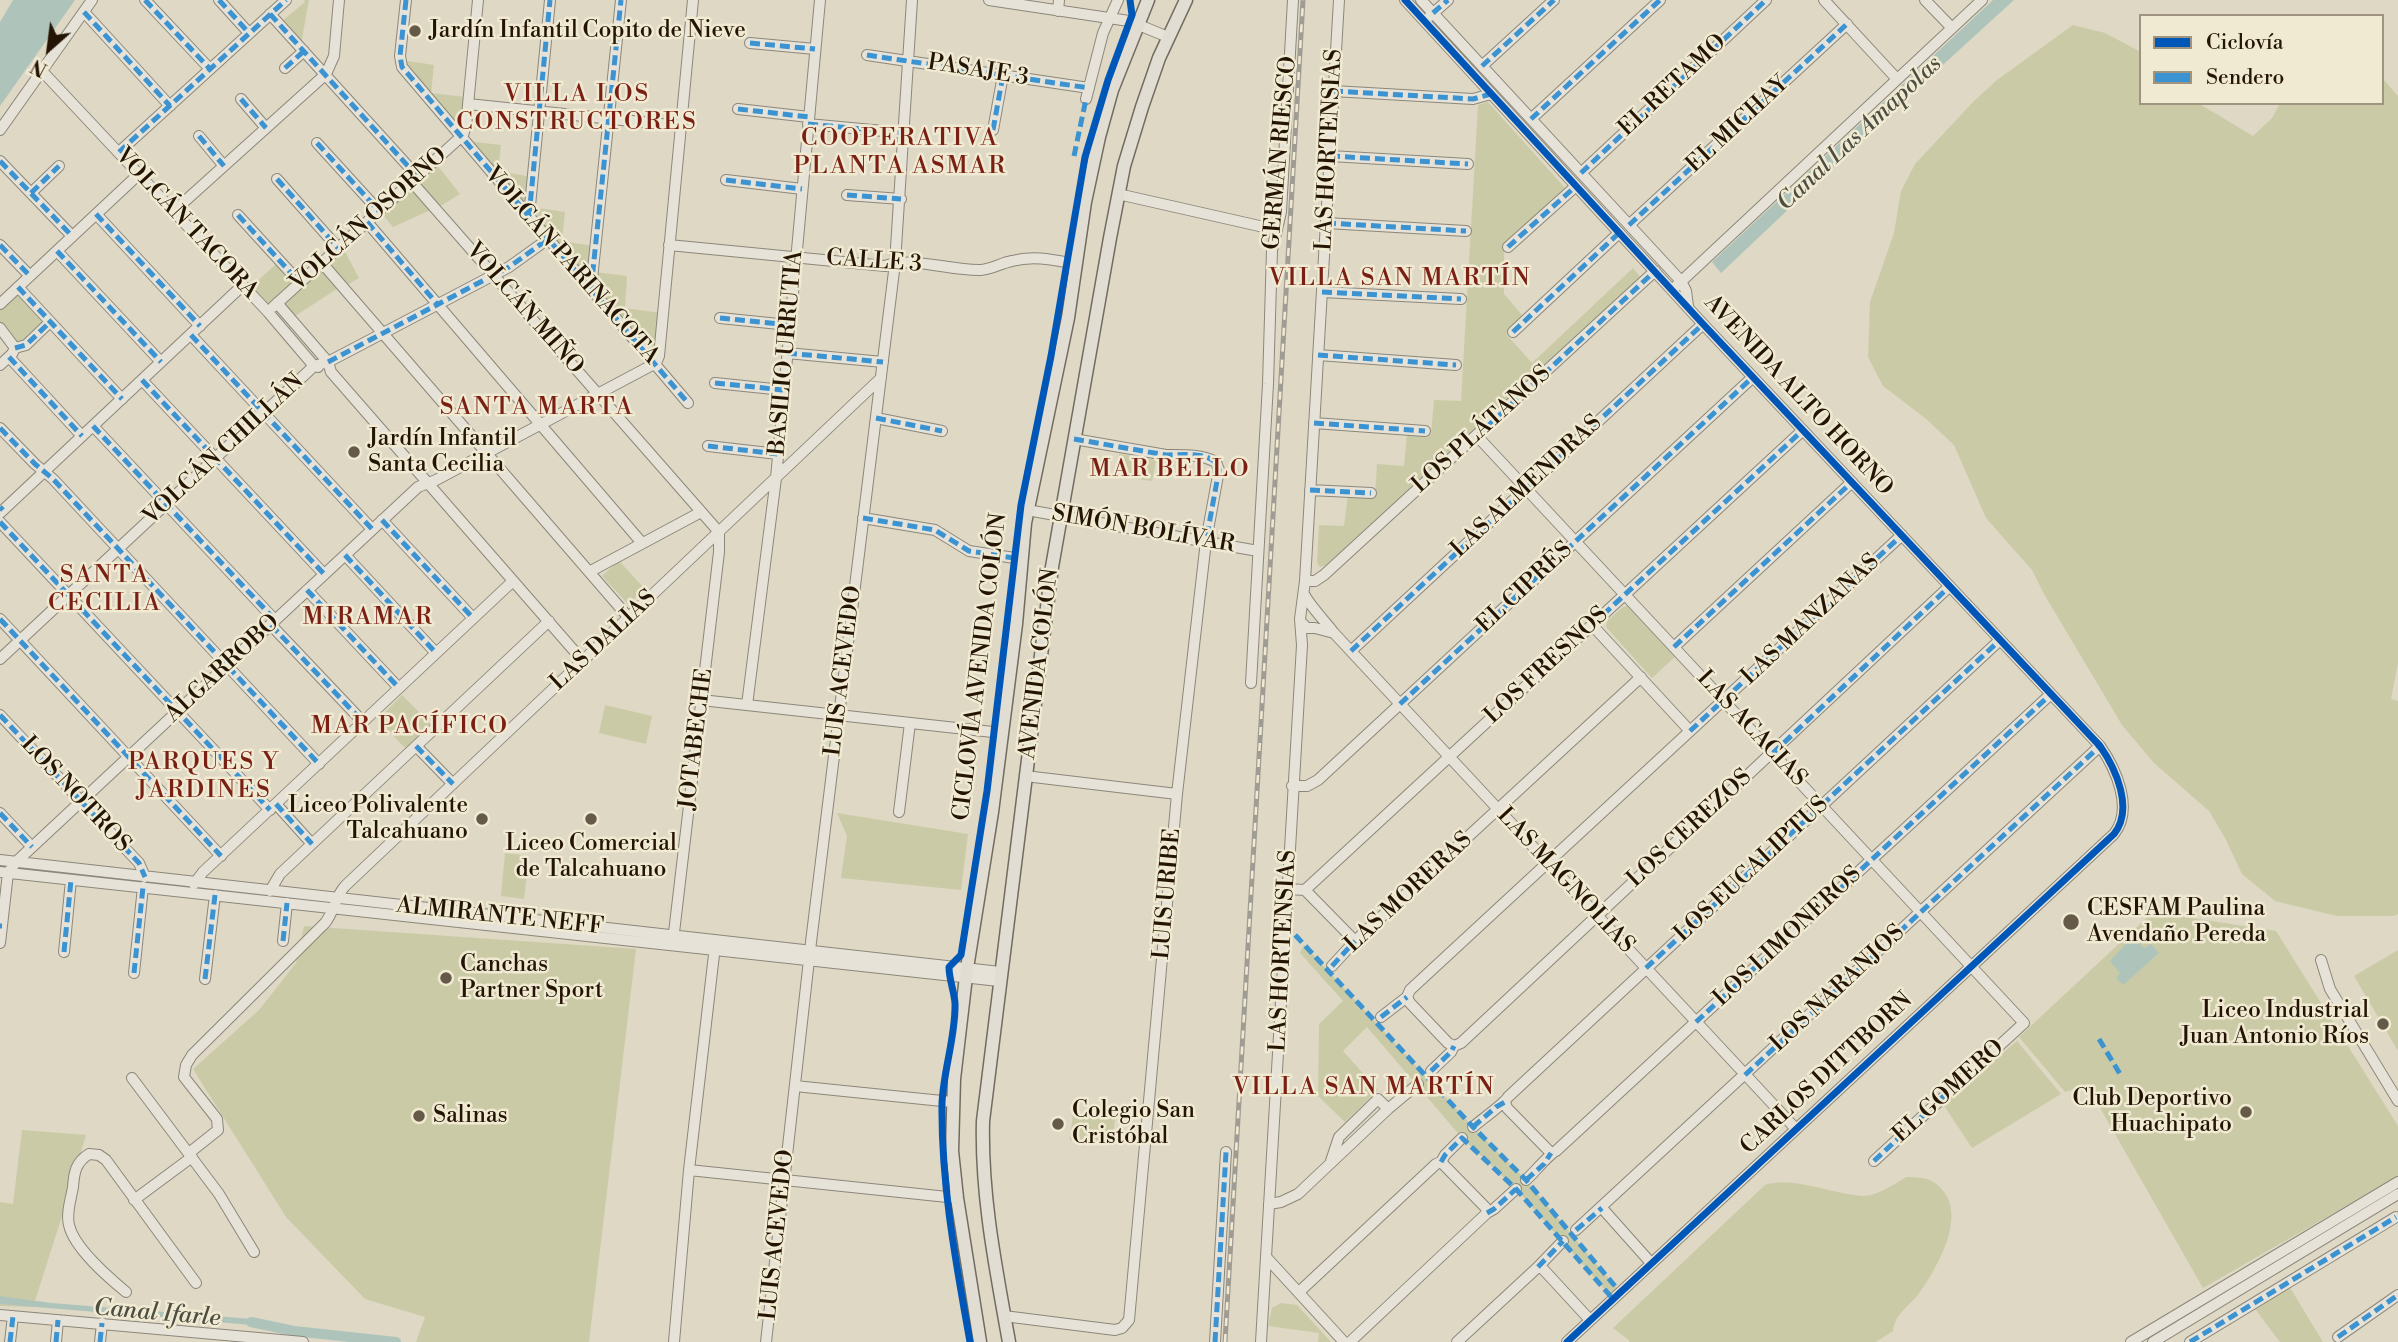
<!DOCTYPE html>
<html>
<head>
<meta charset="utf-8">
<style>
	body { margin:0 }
	#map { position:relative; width:2398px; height:1342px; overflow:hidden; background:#ded8c4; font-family:"Libre Bodoni",serif }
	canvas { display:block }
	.legend { position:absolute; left:2139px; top:14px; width:245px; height:91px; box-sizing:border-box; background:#f1ead2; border:2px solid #9f9480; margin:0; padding:9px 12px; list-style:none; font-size:21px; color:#241404 }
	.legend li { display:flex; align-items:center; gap:14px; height:35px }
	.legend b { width:35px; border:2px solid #9f9480 }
	.north { position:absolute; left:14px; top:14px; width:70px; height:70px; -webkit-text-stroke:5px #f1ead2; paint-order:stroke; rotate:208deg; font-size:19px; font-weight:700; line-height:28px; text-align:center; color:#241404 }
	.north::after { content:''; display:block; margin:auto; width:24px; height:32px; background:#241404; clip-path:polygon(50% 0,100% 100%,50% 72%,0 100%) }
</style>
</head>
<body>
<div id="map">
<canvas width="2398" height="1342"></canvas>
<ul class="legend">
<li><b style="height:9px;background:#0057b8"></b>Ciclovía</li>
<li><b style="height:9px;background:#3b93d1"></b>Sendero</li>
</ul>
<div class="north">N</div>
</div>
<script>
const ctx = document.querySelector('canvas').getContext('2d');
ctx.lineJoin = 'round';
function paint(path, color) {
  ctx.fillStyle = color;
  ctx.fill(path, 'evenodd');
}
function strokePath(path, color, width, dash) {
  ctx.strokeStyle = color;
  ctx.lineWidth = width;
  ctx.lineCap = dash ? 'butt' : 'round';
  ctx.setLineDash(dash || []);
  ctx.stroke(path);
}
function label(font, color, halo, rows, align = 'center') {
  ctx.font = font + ' "Libre Bodoni",serif';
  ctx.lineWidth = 5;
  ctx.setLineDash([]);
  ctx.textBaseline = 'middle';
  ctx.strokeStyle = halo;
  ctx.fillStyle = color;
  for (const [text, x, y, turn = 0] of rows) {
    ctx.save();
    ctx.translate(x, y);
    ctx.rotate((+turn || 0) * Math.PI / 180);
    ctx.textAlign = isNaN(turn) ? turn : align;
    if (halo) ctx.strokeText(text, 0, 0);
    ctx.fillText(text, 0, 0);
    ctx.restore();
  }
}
paint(new Path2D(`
	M304,0H309L301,44L281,22L305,2Z
	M2073,25L2105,33L2139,51L2141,103H2198L2253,136L2272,118L2280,103H2382V78L2398,96V663L2391,699L2398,701V914L2393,916H2337L2275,901L2242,874L2225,838L2209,811L2154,763L2122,725L2044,594L2032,570L1986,518L1954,445L1925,418L1883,386L1868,357L1870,302L1894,233L1901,191L1915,164L1974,101L1997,80Z
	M401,60L434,65L431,93L466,97L461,135Z
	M1488,102L1565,188L1504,245V294L1523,316L1506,334L1532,363L1633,268L1641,278L1326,565L1320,567L1317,563L1319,525L1344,526L1348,496L1375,498L1377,464L1404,466L1407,434L1431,435L1434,400L1461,401L1478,105Z
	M465,141L501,145L498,171L532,177L528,214Z
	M438,166L460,194L444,204L393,227L382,214Z
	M531,207L565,212L562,241L594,246L590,286L530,216Z
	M343,248L359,278L344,287L324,263Z
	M277,263L294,282L268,307L250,288Z
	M322,265L340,287L292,318L279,303Z
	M595,272L627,276L625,308L661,313L656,359L593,289Z
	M18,288L49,322L15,347L0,327V305Z
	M1119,454L1156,460L1152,481L1116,476Z
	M619,561L645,589L628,604L602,576Z
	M1628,606L1675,657L1652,678L1606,627L1607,621L1623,607Z
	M402,695L432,725L407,750L378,720Z
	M605,705L652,716L646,744L599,733Z
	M837,813L968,834L961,890L841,878L847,836Z
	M505,853L529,856L524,899L501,896Z
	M2153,912L2276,931L2398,1126V1176L2203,1288L2087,1085L2065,1092L2019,1037Z
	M304,926L636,949L589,1342H416L425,1317L365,1299L286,1217L193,1069L259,1010L296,963Z
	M1304,945L1473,1127L1526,1180L1620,1292L1613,1299L1516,1189L1462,1138L1367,1027L1343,1051L1378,1090L1345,1122L1318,1096L1319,1024L1343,1001L1300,953Z
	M2398,950V1051L2354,976Z
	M2017,1041L2061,1094L1972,1148L1943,1104Z
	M1073,1113L1115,1118L1112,1146L1070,1140Z
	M22,1130L86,1135L63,1213L33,1307L0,1306V1202L13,1204Z
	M1906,1177C1922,1177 1934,1178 1944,1192C1965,1219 1937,1268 1920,1292C1910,1306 1895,1313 1893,1331L1876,1342H1629V1340L1613,1328L1765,1185C1792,1175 1837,1196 1865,1196C1878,1195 1895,1184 1906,1177Z
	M2289,1286L2323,1342H2280L2252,1305Z
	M1281,1303L1297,1305L1331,1342H1318L1319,1333L1268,1326L1272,1308Z`), '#cacba6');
paint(new Path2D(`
	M13,0H75L0,106V22Z
	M1993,0H2014L1890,113L1721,273L1712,262Z
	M2133,936L2144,948L2151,944L2159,953L2123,985L2116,978L2120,973L2110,961Z
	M0,1296L51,1303L265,1320L264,1326L0,1304Z`), '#aec4bb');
strokePath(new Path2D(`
	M251,1322L294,1331L396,1342`), '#aec4bb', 10);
const minor = new Path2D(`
	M145,0L210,69
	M219,0L249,33
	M406,0L400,56L402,67L688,403
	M989,0L1129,21L1168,37
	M1405,0L1703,324L2100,746C2116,769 2134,809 2114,834L1567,1342
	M1421,0L1681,281L1686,291L1688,306
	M1824,0L1897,79
	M1925,0L1952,28
	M1058,11L1059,0
	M84,12L170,106
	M270,14L417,176
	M1430,16L1448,0
	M750,43L815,49
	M867,55L1089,88
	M1482,66L1554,0
	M285,68L304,51
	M42,71L268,312L314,366L318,367
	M1333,91L1473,99L1491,94
	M241,99L266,128
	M1086,99L1103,33L1118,0
	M468,104L680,126
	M738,109L809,117
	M1531,119L1660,0
	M808,124L905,133
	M0,130L92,0
	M993,130L1003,75
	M199,136L224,166
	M317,143L379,211
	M119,152L286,0
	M1330,156L1468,164
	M0,161L72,236
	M1581,173L1766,0
	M277,179L338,248
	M726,180L802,189
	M411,181L719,532V552L673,941
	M31,193L59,166
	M1118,194L1277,230
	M847,195L901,199
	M174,211L326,74L334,56L339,0
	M96,214L200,326
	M238,215L300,283
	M529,216L550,0
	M367,222L642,543
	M1326,223L1466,231
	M1629,225L1847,24
	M0,245L30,276
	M669,245L885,266C915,256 949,271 981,270C993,269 1001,263 1012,261C1034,255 1054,260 1076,264
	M1508,247L1576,186
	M57,251L161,362
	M322,263L629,618
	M18,287L122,399
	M591,289L621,0
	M1672,290L1982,0
	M1322,292L1461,299
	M277,303L328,362L331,372L583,661
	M0,304L139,174
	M273,307L463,135L466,126L478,0
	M720,318L789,325
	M0,328L15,348
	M1513,332L1619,233
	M191,335L372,529
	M787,353L883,362
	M1318,355L1456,365
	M9,357L82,436
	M0,365L12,354L15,348L26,345L50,322
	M142,380L324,574
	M715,383L783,390
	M876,418L942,431
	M1314,423L1425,431
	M93,426L275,620
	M0,428L35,464L53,479L319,764
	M1477,436L2024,1023L1874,1161
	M708,446L778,454
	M1310,490L1371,493
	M1027,510L1258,551
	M0,513L243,285
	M863,518L935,530L969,551L1021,559
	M382,520L473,618
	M0,522L270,810
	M345,555L436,653
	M589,572L701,512
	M1305,581H1315L1324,575L1655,271
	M307,590L399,688
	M1304,594C1310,606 1325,621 1334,633L1796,1129
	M0,619L221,856
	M1302,623L1307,628H1315L1334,633
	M271,625L363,722
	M1592,625L1690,731
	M1674,647L1852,482
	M1351,651L1703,324
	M0,659L314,366L328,362L509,267L548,239
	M1251,683L1268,384L1272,250L1281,212L1293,0
	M701,700L1002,733
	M747,705L776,478L820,0
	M0,715L139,863L145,877
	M416,746L453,784
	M1025,776L1177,794
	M1292,786H1307L1318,780L1753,377
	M276,804L312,844
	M899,812L910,723
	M0,813L32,847
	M0,860L1000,972
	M0,872L999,981
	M194,884L203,872L513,581
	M1287,889L1305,890L1803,430
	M1305,890L1355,941
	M270,891L280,874L549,621
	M283,941L287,903
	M0,943L8,873L16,862L418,487L436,480L656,363L659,356L693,0
	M64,952L71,880
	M2321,960L2330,989L2398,1101
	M1332,966L1355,941L1641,677
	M134,973L143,887
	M205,979L215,895
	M1407,997L1410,1003L1448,1043L1454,1046
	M1381,1017L1407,997L1410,990L1902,535
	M1431,1071L1451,1052L1454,1046L1461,1043L1950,586
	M132,1078L219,1194L254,1252
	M795,1086L952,1102
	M1505,1102L1507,1108L1551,1153
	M1473,1127C1481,1120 1505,1103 1508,1097L2000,640
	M189,1153L218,1130L217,1119L184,1077L186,1065L192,1055L325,923C334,912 335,897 345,886L881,378
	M1331,1161L1339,1137L1378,1099L1388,1109
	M1441,1162L1486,1208L1487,1213
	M689,1170L957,1198
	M1526,1180C1534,1173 1549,1154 1556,1151L2051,694
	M134,1200L192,1157
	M1269,1204L1281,1202L1298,1194L1388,1109L1418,1084
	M1602,1208L1651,1263
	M1576,1230L2100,746
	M1266,1257L1344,1342
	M1538,1267L1543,1269L1590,1320
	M126,1292C108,1277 74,1248 69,1225C66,1213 71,1199 73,1187C74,1172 76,1162 89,1154L99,1155L106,1160L196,1283
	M1299,1292L1436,1164L1441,1162L1445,1155L1462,1138
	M0,1315L303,1342
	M1004,1316L1115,1330L1122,1328L1129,1320L1177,794L1206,541L1219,470L1216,462C1201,454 1183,455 1166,455L1074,439
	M2338,1337L2398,1295
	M10,1342L13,1316
	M56,1342L58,1320
	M100,1342L102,1323
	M674,1342L689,1170L715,946
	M766,1342L811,942L895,263L912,0
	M1215,1342L1226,1152
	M1261,1342L1302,645L1300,619L1305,581L1339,0
	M1350,1342L1487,1213L1494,1209L1516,1189
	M1457,1342L1538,1267L1563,1241
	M2131,1342L2398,1182
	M2153,1342L2398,1194
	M2190,1342L2396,1217`);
const major = new Path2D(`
	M980,1342L957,1198L952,1151L954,1079L967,968L992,812L1016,624L1025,523L1068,318L1085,202L1099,137L1112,90L1148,0
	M1009,1342C996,1269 981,1196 983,1121L1052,567L1110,238L1124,166L1142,107L1159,58L1186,0`);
strokePath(minor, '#8c877a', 12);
strokePath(major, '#726c60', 15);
strokePath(minor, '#e6e2d8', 10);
strokePath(major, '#e1ddd2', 12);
const rail = new Path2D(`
	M1225,1342L1303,0`);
strokePath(rail, '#a09c93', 5);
strokePath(rail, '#f1ead2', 2.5, [8]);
strokePath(new Path2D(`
	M145,0L210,69
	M219,0L249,33
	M406,0L400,56L402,67L688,403
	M84,12L170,106
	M1433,13L1448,0
	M270,14L417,176
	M750,43L815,49
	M867,55L1089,88
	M1482,66L1554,0
	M285,68L304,51
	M1333,91L1473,99L1491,94
	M241,99L266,128
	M738,109L809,117
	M1531,119L1660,0
	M808,124L905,133
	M993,130L1003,75
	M199,136L224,166
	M317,143L379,211
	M119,152L286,0
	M1074,156L1086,99
	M1330,156L1468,164
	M0,161L72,236
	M1581,173L1766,0
	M277,179L338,248
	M726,180L802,189
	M31,193L59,166
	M847,195L901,199
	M96,214L200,326
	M238,215L300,283
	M529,216L550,0
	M367,222L438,305
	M1326,223L1466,231
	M1629,225L1847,24
	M0,245L30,276
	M1508,247L1576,186
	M57,251L161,362
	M18,287L122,399
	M591,289L621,0
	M1322,292L1461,299
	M720,318L789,325
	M1513,332L1619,233
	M191,335L372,529
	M15,348L26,345L50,322
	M787,353L883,362
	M1318,355L1456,365
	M9,357L82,436
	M328,362L509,267L548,239
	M142,380L324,574
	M715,383L783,390
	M876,418L942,431
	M1314,423L1425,431
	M93,426L275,620
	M0,428L35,464L53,479L319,764
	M1477,436L1655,271
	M1074,439L1166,455C1182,455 1215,450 1219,470L1206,541
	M708,446L778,454
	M1310,490L1371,493
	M0,507L3,510
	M863,518L935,530L969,551L1020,559
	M382,520L473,618
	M0,522L270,810
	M345,555L436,653
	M307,590L399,688
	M0,619L221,856
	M271,625L363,722
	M1592,625L1803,430
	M1674,647L1852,482
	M1351,651L1703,324
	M1400,704L1753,377
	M0,715L139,863L145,877
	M1690,731L1902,535
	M416,746L453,784
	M1773,753L1950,586
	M276,804L312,844
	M0,813L32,847
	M1285,924L1473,1127L1526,1180L1620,1292
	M0,926H2
	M283,941L287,903
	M64,952L71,880
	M1332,966L1355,941
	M1646,968L2000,640
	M134,973L143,887
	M205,979L215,895
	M1381,1017L1407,997
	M1696,1022L2051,694
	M2099,1039L2120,1074
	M1431,1071L1451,1052L1454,1046
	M1745,1075L2100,746
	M1473,1127L1496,1107L1505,1102
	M1874,1161L1960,1081
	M1441,1162L1445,1155L1462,1138L1516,1189L1613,1299
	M1526,1180L1544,1164L1551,1153
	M1487,1213L1494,1209L1516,1189
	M1576,1230L1602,1208
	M1538,1267L1563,1241
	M2338,1337L2398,1295
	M10,1342L13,1316
	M56,1342L58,1320
	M100,1342L102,1323
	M1215,1342L1226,1152
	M2190,1342L2396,1217`), '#3b93d1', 5, [10, 5]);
strokePath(new Path2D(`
	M1405,0L1703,324L2100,746C2116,769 2134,809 2114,834L1567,1342
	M970,1342C956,1263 941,1184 942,1104C943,1071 956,1036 955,1003C954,991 949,979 949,967L961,955L987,791L1021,505L1051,356L1085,157L1108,80L1132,15L1130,0`), '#0057b8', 7);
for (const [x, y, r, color] of [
	[415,31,7,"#655947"],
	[354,452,7,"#655947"],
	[482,819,7,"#655947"],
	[591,819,7,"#655947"],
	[2071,922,9,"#655947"],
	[446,978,7,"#655947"],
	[2383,1024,7,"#655947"],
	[2246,1112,7,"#655947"],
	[419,1116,7,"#655947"],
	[1058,1124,7,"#655947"]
]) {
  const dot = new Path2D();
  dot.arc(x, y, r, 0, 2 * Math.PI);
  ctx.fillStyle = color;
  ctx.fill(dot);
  strokePath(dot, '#f1ead2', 2.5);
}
label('23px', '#241404', '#f1ead2', [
	["Jardín Infantil Copito de Nieve",429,31],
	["Jardín Infantil",368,439],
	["Santa Cecilia",368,465],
	["Liceo Polivalente",468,806,"right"],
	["Talcahuano",468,832,"right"],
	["Liceo Comercial",591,844,"center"],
	["de Talcahuano",591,870,"center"],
	["CESFAM Paulina",2087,909],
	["Avendaño Pereda",2087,935],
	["Canchas",460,965],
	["Partner Sport",460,991],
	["Liceo Industrial",2369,1011,"right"],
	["Juan Antonio Ríos",2369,1037,"right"],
	["Club Deportivo",2232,1099,"right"],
	["Huachipato",2232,1125,"right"],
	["Colegio San",1072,1111],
	["Cristóbal",1072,1137],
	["Salinas",433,1116]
], 'left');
label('23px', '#241404', '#f1ead2', [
	["PASAJE 3",978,71,9],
	["EL RETAMO",1673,86,-43],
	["EL MICHAY",1738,125,-43],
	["LAS HORTENSIAS",1330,150,-87],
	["GERMÁN RIESCO",1281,153,-85],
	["VOLCÁN OSORNO",369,220,-42],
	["VOLCÁN TACORA",186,224,47],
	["CALLE 3",874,262,4],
	["VOLCÁN PARINACOTA",571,266,49],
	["VOLCÁN MIÑO",524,309,49],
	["BASILIO URRUTIA",787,353,-85],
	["AVENIDA ALTO HORNO",1798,396,47],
	["LOS PLÁTANOS",1482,430,-42],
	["VOLCÁN CHILLÁN",224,450,-43],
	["LAS ALMENDRAS",1527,487,-43],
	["SIMÓN BOLÍVAR",1143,530,10],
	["EL CIPRÉS",1525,588,-43],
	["LAS MANZANAS",1811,620,-43],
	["LAS DALIAS",604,641,-43],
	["AVENIDA COLÓN",1040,664,-83],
	["LOS FRESNOS",1547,666,-43],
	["CICLOVÍA AVENIDA COLÓN",981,667,-83],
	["ALGARROBO",223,669,-43],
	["LUIS ACEVEDO",844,671,-83],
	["LAS ACACIAS",1751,729,47],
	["JOTABECHE",697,739,-83],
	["LOS NOTROS",75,795,47],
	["LOS CEREZOS",1690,829,-43],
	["LOS EUCALIPTUS",1752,870,-43],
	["LAS MAGNOLIAS",1565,881,47],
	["LAS MORERAS",1409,893,-43],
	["LUIS URIBE",1168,894,-85],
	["ALMIRANTE NEFF",500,917,6],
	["LOS LIMONEROS",1788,937,-43],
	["LAS HORTENSIAS",1284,951,-87],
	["LOS NARANJOS",1838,989,-43],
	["CARLOS DITTBORN",1827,1074,-43],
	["EL GOMERO",1949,1092,-42],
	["LUIS ACEVEDO",778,1235,-84]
]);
ctx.letterSpacing = '2px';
label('24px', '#7a1f14', '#f1ead2', [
	["VILLA LOS",577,95],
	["CONSTRUCTORES",577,123],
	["COOPERATIVA",900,139],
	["PLANTA ASMAR",900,167],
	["VILLA SAN MARTÍN",1400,279],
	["SANTA MARTA",537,408],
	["MAR BELLO",1170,470],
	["SANTA",105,576],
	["CECILIA",105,604],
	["MIRAMAR",368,618],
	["MAR PACÍFICO",410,727],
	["PARQUES Y",204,763],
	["JARDINES",204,791],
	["VILLA SAN MARTÍN",1364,1088]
]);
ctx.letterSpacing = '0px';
label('italic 24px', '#4d4e43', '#f1ead2', [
	["Canal Las Amapolas",1860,134,-43],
	["Canal Ifarle",157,1314,5]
]);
</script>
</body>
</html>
